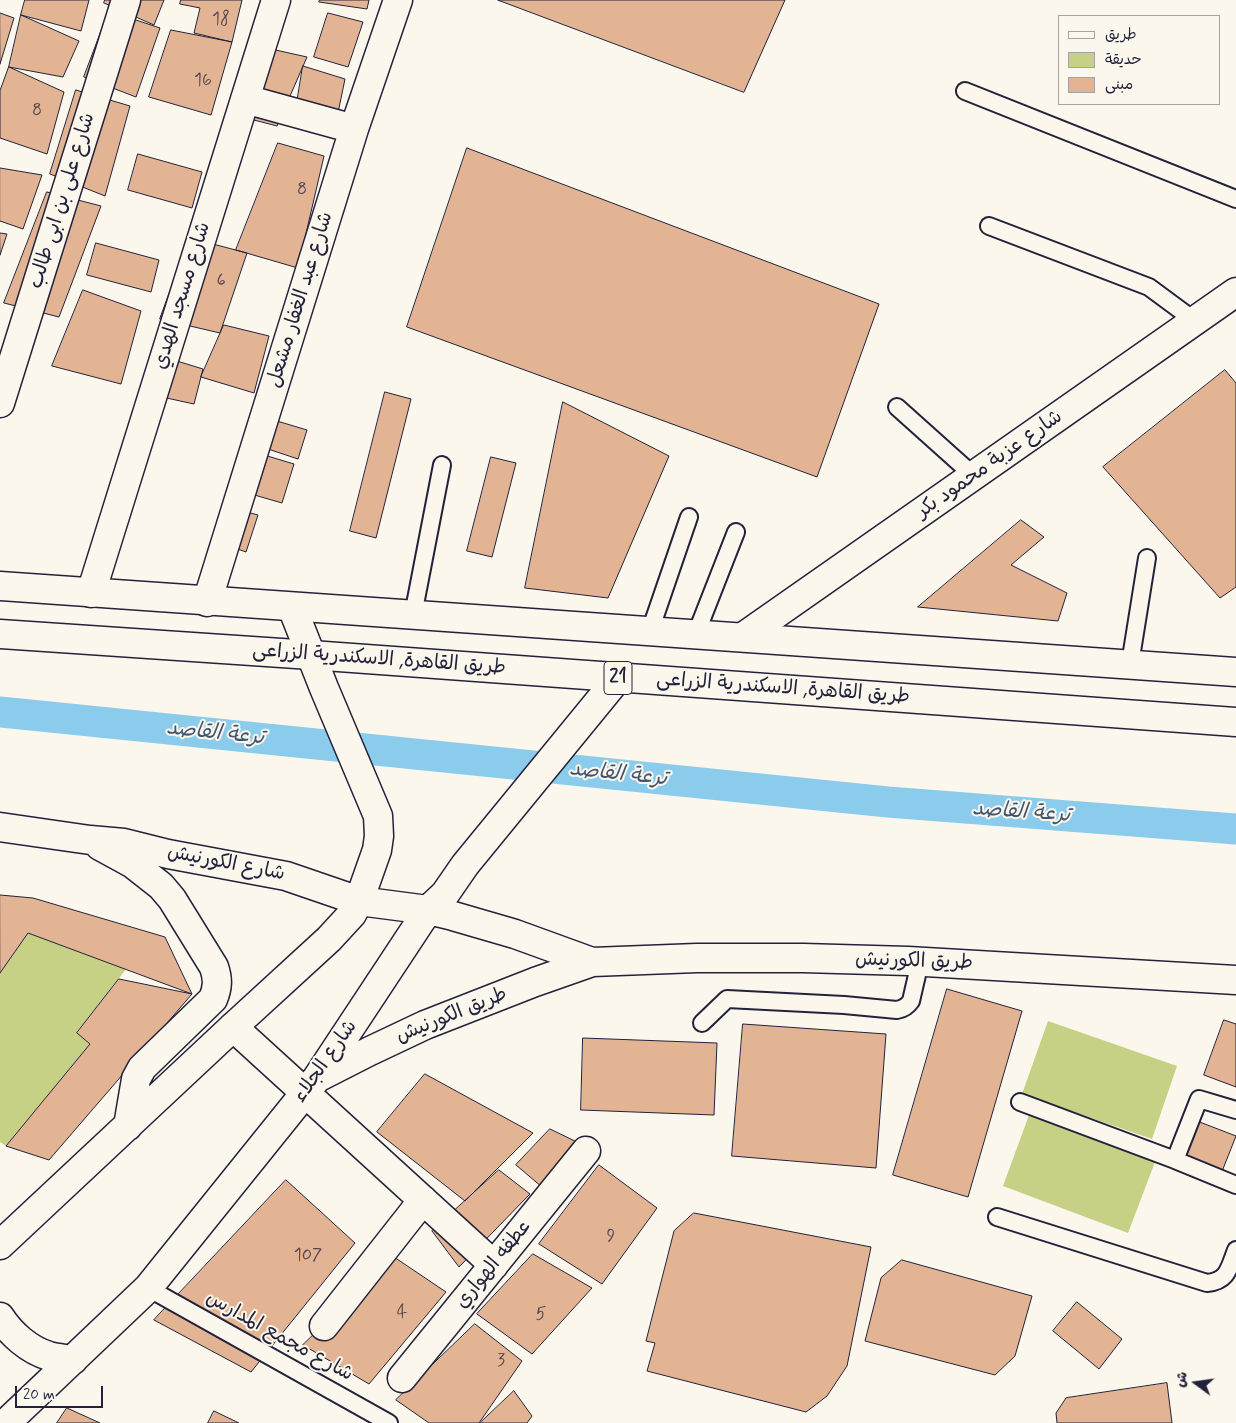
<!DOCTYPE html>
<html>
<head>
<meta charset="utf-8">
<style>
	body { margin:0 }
	#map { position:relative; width:1236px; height:1423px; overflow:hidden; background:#fbf7ec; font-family:Mynerve,"Playpen Sans Arabic",sans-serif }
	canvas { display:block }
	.legend { position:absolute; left:1058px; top:15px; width:162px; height:90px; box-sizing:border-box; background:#fbf7ec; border:1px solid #a4a2a5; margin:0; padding:6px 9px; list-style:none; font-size:15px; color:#22223b }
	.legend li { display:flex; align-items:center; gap:10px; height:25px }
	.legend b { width:25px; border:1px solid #a4a2a5 }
	.north { position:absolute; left:1171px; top:1358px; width:50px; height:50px; -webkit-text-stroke:4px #fbf7ec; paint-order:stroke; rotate:284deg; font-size:14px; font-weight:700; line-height:20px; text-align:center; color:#22223b }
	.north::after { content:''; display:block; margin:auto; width:18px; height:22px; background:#22223b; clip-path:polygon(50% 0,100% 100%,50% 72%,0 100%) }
	.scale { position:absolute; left:15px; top:1386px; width:88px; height:22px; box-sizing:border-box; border:2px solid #22223b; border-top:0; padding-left:6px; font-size:15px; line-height:18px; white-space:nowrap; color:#22223b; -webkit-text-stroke:4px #fbf7ec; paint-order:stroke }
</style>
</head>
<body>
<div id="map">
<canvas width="1236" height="1423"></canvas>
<ul class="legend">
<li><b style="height:6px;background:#fbf7ec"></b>طريق</li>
<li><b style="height:14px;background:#c6d185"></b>حديقة</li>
<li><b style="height:14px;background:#e3b494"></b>مبنى</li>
</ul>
<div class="north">ش</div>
<div class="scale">20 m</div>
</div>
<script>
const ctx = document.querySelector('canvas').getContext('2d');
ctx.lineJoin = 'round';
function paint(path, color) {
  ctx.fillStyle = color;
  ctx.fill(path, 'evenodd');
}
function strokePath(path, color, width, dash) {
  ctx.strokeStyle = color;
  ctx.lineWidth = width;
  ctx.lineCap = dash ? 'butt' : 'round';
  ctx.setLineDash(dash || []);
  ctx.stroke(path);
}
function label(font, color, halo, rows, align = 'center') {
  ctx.font = font + ' Mynerve,"Playpen Sans Arabic",sans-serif';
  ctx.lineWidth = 4;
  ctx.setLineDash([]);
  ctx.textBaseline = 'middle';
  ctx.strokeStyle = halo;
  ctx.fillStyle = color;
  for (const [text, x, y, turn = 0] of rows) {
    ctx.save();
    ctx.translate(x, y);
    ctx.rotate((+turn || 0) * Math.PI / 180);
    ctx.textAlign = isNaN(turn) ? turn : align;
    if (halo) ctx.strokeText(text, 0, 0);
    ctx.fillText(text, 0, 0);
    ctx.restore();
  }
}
paint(new Path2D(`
	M28,933L126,969L77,1033L90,1044L6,1146L0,1142V973Z
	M1048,1021L1177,1066L1152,1139L1022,1094Z
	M1029,1115L1155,1162L1128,1233L1003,1186Z`), '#c6d185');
strokePath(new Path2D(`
	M0,712L888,802L1236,829`), '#8bccec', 31);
const building = new Path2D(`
	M25,0H89L81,31L21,15Z
	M105,0H164L154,25L104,3Z
	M181,0H242L232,42L194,33L200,8L180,4Z
	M320,0H369L367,9L319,2Z
	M498,0H785L744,92Z
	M109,11L160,28L136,97L84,77Z
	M0,13L14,18L0,64Z
	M328,13L363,22L348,67L314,57Z
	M21,15L79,41L63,77L9,67Z
	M171,30L232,42L211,115L149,97Z
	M253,45L307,57L277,126L227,113Z
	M303,66L345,79L333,137L293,127Z
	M9,67L64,92L47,154L0,138V91Z
	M76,90L130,106L105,196L50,174Z
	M278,143L324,156L298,268L236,250Z
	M467,148L879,304L817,477L407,327Z
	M138,154L202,172L192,208L128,190Z
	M0,168L42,175L23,229L0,221Z
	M47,192L101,206L59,317L4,303Z
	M0,233L7,234L0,255Z
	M190,238L247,253L220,333L160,319Z
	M96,243L159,260L151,292L87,275Z
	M83,290L141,311L121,384L52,366Z
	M224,325L269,336L254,393L201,377Z
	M154,354L203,369L194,404L139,392Z
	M1225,370L1236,383V587L1220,598L1103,467Z
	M385,392L411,399L376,538L350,531Z
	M563,402L669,456L608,598L525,588Z
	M277,421L307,430L298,459L268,449Z
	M264,455L294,464L282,503L251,494Z
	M491,457L516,463L492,557L467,551Z
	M243,511L258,515L246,552L232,547Z
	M1021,520L1044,537L1011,565L1067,593L1058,621L918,607Z
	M0,895L33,898L165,937L192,994L28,933L0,973Z
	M119,979L192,994L49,1160L6,1146L90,1044L77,1033Z
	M947,989L1022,1011L968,1197L893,1175Z
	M1224,1020L1236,1024V1087L1204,1075Z
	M743,1024L886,1034L876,1168L732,1156Z
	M583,1038L717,1043L714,1115L581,1110Z
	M425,1074L533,1133L465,1201L377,1132Z
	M1197,1121L1236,1136L1221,1174L1182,1159Z
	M550,1129L577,1142L542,1187L516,1165Z
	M599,1165L657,1208L602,1284L539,1244Z
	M499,1170L530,1194L459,1267L432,1231Z
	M286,1180L355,1243L251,1372L154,1320Z
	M694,1213L871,1247L847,1366L827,1396L806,1412L647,1371L655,1343L646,1341L674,1231Z
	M533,1254L592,1288L532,1354L477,1314Z
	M394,1257L446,1292L369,1384L303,1345Z
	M902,1260L1032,1296L1015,1356L995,1375L865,1341L881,1278Z
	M1077,1302L1122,1339L1099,1369L1053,1331Z
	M475,1324L522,1361L479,1423H429L396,1400Z
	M1167,1383L1172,1423H1057L1056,1413L1066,1398Z
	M514,1391L532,1416L527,1423H480Z
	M67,1408L100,1423H57Z
	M214,1411L239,1423H208Z`);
paint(building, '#e3b494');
strokePath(building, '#22223b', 1);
const lane = new Path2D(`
	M965,91L1236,199
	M989,226L1149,287L1195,321
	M897,407L974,476
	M413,615L442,465
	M650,631L689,517
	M696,634L736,532
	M1130,664L1147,558
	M702,1023L727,999L844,1005L897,1010C903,1009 907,1007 911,1001L920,962
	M1020,1102L1175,1160L1236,1185
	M1175,1160L1199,1099L1236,1110
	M997,1217L1207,1283C1228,1281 1229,1268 1236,1250
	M148,1288L389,1423`);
const street = new Path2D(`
	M245,99L354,129
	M0,403L126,0
	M91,593L276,0
	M207,602L354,129L398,0
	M743,637L1236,292
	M233,1027L494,1265
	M324,1326L423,1200
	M402,1378L586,1151`);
const secondary = new Path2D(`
	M0,827L90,840L124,843L168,854L286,876L359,901L428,910L453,916L515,934L592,962
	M100,846L133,864L161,886L172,899L214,967C218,979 218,987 213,999L142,1068L136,1079L128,1126
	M319,1077L370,1051L425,1025L535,982L592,962L697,958H803L908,961L1236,980
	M0,1245L233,1027L329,939L352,914L359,901L377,850L379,836L378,816L324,688L292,607
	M0,1317C11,1334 29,1350 49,1356C57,1358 65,1359 73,1360
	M6,1423L148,1288L317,1078L428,910L445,894L465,865L618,678`);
const highway = new Path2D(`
	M0,586L1236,672
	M0,634L311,655L1236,722`);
strokePath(lane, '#22223b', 20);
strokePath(street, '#22223b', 31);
strokePath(secondary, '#22223b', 31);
strokePath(highway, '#22223b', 31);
strokePath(lane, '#fbf7ec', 16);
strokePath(street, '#fbf7ec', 28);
strokePath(secondary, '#fbf7ec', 28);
strokePath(highway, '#fbf7ec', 28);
label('18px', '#524651', null, [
	["18",221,20],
	["16",203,81],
	["8",37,111],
	["8",302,190],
	["6",221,281],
	["9",611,1237],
	["107",308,1256],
	["4",402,1313],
	["5",541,1315],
	["3",501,1361]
]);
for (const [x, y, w] of [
	[618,678,28]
]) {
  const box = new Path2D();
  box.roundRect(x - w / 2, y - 16.5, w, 33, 4);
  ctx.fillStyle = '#fbf7ec';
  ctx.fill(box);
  strokePath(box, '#22223b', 1);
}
label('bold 19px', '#22223b', null, [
	["21",618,678]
]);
label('20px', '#22223b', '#fbf7ec', [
	["شارع على بن ابى طالب",63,201,-73],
	["شارع مسجد الهدي",183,296,-73],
	["شارع عبد الغفار مشعل",301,300,-73],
	["شارع عزبة محمود بكر",990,465,-35],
	["طريق القاهرة, الاسكندرية الزراعى",379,660,4],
	["طريق القاهرة, الاسكندرية الزراعى",783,689,4],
	["شارع الكورنيش",226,864,11],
	["طريق الكورنيش",914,962,2],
	["طريق الكورنيش",452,1016,-22],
	["شارع الجلاء",326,1062,-55],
	["عطفه الهواري",494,1265,-51],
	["شارع مجمع المدارس",279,1337,29]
]);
label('italic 21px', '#425570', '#fbf7ec', [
	["ترعة القاصد",215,734,6],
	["ترعة القاصد",618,775,6],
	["ترعة القاصد",1021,813,4]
]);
</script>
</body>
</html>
